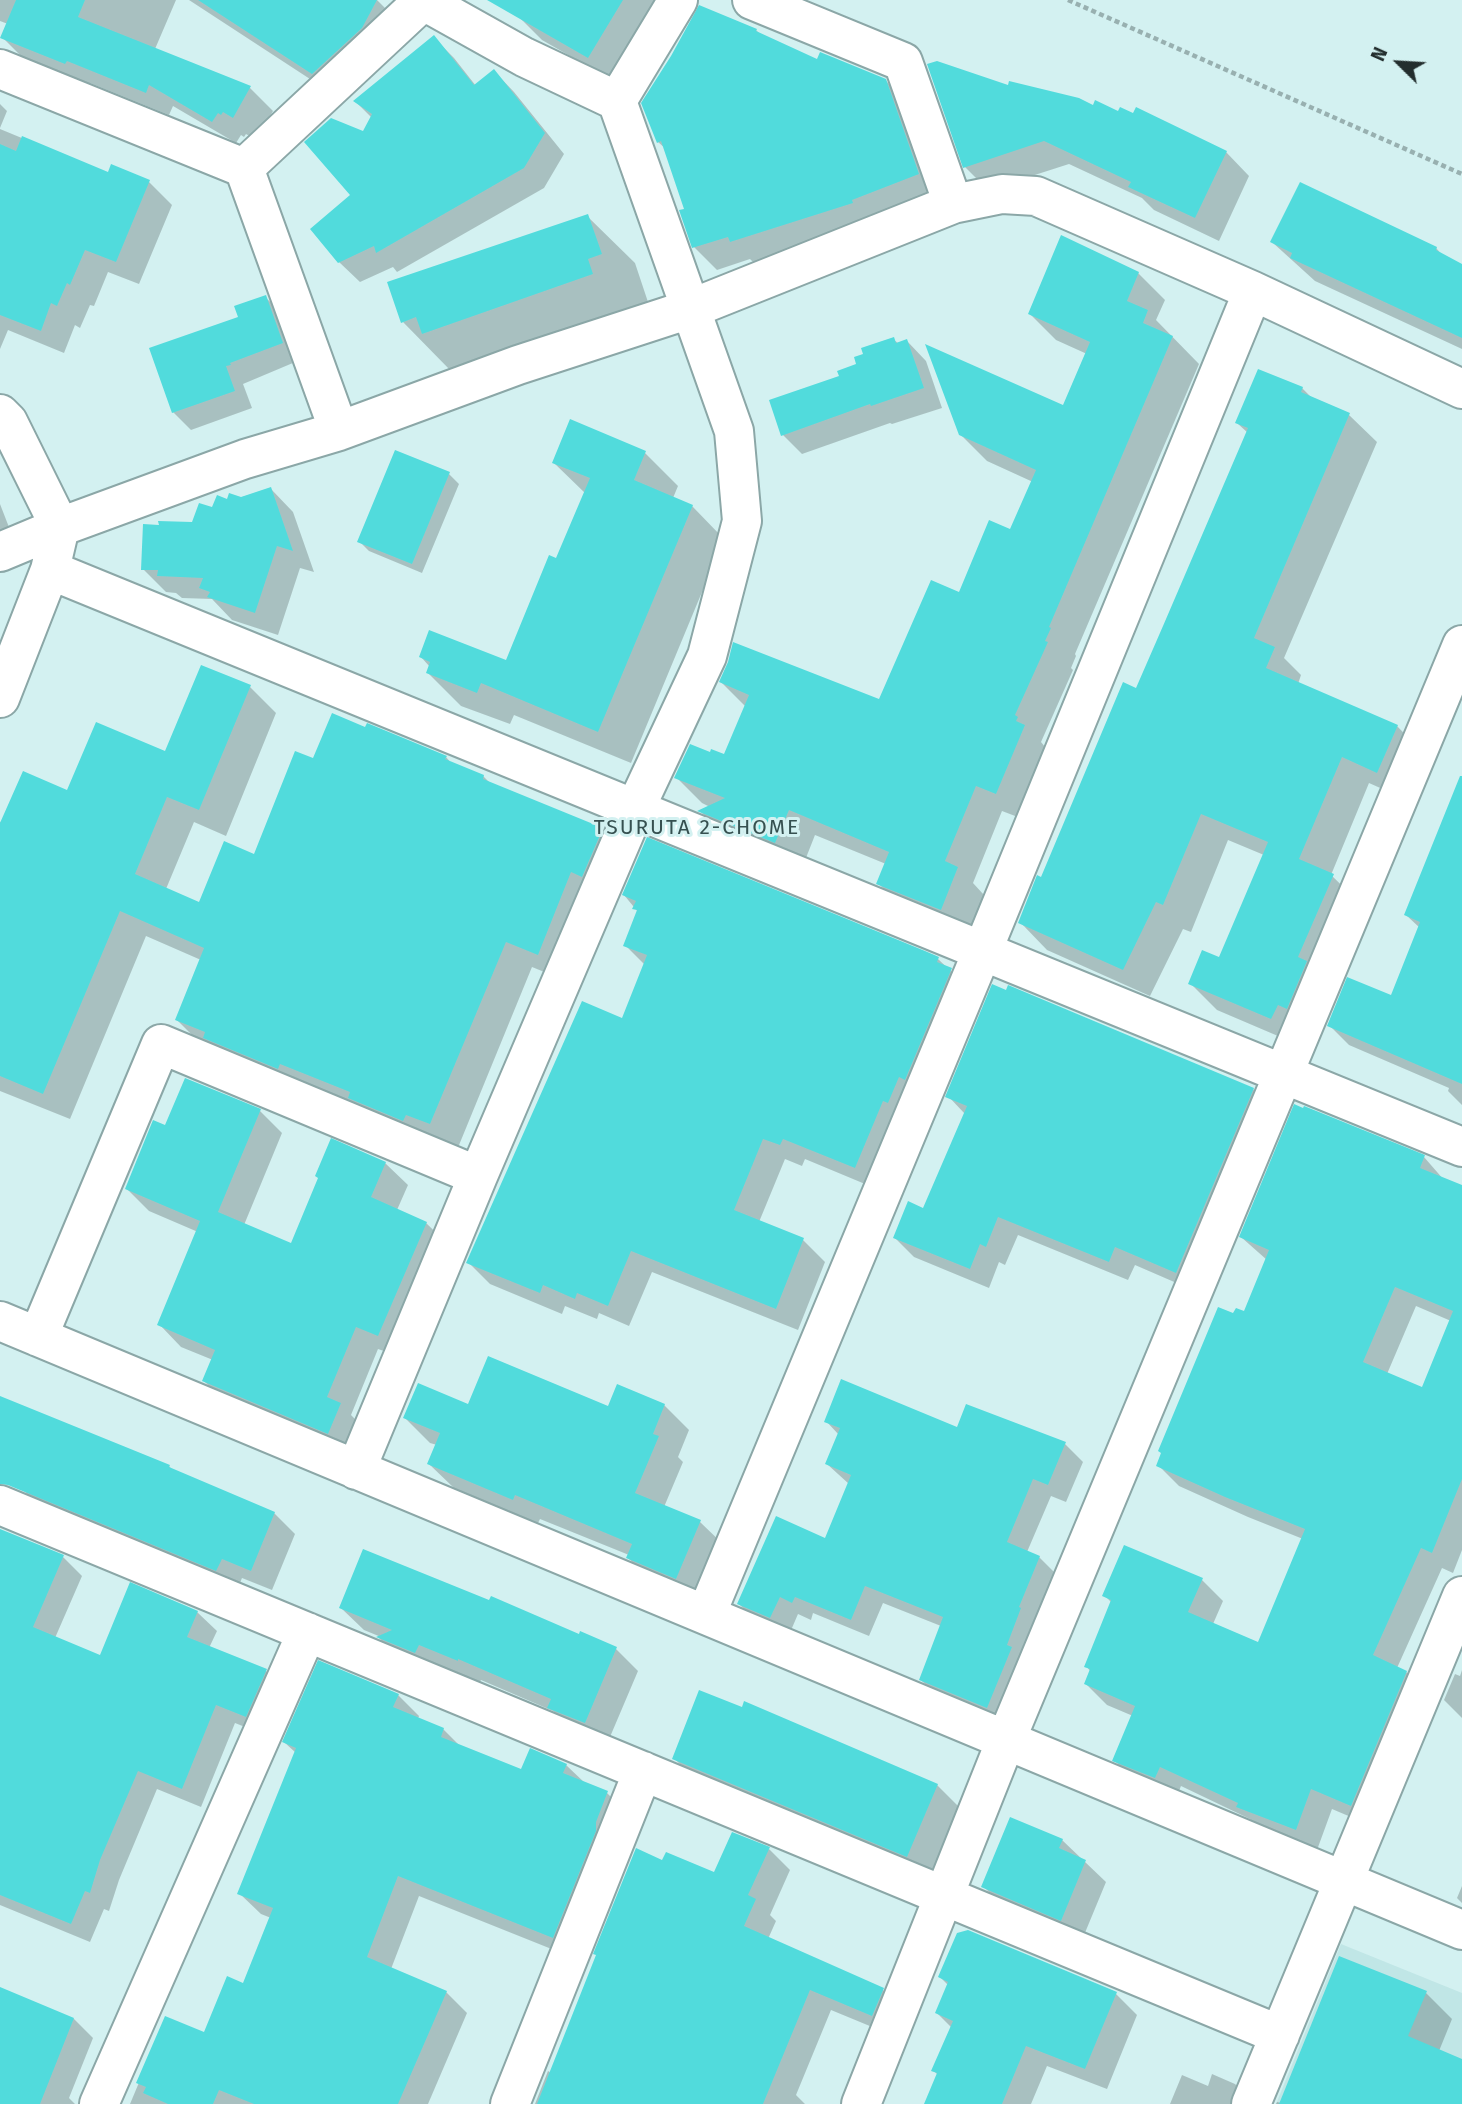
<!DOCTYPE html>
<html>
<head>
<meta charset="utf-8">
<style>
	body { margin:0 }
	#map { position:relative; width:1462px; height:2104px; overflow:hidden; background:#d3f1f1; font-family:"Fira Sans",sans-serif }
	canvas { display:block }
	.north { position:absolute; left:1364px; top:28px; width:70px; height:70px; -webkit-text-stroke:5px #d3f1f1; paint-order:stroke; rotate:294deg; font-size:19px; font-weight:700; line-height:28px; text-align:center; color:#232e2e }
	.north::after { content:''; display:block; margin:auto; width:24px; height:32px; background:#232e2e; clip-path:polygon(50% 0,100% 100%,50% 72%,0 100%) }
</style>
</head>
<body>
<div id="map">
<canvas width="1462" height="2104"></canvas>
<div class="north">N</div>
</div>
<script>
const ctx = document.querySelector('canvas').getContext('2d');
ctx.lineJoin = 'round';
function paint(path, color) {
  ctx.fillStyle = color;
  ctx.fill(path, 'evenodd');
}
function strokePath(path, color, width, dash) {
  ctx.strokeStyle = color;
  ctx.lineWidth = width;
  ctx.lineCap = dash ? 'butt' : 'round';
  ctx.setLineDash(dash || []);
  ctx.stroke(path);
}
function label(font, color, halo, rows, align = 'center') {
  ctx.font = font + ' "Fira Sans",sans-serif';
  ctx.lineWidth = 6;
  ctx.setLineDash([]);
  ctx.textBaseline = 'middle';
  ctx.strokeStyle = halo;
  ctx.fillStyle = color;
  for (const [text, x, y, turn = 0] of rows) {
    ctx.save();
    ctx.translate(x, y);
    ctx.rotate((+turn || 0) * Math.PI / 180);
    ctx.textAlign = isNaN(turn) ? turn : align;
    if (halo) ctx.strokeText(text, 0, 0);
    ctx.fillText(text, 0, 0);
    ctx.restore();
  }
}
paint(new Path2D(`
	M1341,1944L1462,1993V2104H1276Z`), '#c0e6e6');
paint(new Path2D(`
	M0,0H176L155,49L250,88L273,111L256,140L246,134L244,137L241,135L236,143L173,106L169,115L90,83L89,86L25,60L2,37L8,24L0,21Z
	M189,0H377L400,23L336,96Z
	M521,0H659L612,80L542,40L519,17Z
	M756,30L762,36L818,61L885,80L908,103L941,197L754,263L750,259L717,270L694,247L686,210L666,149L658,142Z
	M434,38L454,58L476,86L494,71L514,92L564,154L544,188L397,272L393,267L360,282L339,262L364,133L372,118L355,101Z
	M1010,87L1119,113L1226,152L1249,176L1219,241L1154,210L1142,198L1069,164L988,190L965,167Z
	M0,104L7,111L0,128Z
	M0,129L109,174L149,182L172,205L139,284L108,272L94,306L90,305L80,328L75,325L64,353L8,330L0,349Z
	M587,216L635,263L648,302L471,381L457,367L450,370L403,322Z
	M1272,242L1436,248L1445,258L1462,266V349L1315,281Z
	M1138,273L1165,300L1156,320L1199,364L1075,654L1076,656L1071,668L1073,670L1041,742L1050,753L1023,819L1002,811L973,883L984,895L967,936L904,910L878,883L886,864L815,835L802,868L726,837L700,811L710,807L702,803L676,777L725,757L746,707L721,682L880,702L960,594L1011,531L1033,482L987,461L960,434L1064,407L1087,354L1056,340L1030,314Z
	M265,297L283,314L300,360L243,384L252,408L191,430L173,412Z
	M893,339L899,344L907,341L926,361L942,408L892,424L890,423L802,454L783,435L841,377Z
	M1302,388L1313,399L1349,415L1377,442L1284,658L1301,675L1298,684L1397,726L1424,754L1405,799L1369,783L1331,875L1360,903L1299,1045L1217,1010L1190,983L1220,959L1264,855L1228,840L1191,932L1183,929L1150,996L1047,950L1020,922L1137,690L1248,433L1237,423Z
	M645,453L678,486L673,498L692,506L724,539L631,763L514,715L510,724L461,706L428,673L430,667L421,657L507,662L557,560L586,494L554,463Z
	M449,474L459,484L422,573L369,551L359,541Z
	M271,489L293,512L314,572L300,568L278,635L232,620L212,599L182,598L176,593L166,592L143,569L213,509L228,501Z
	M0,504L12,535L0,539Z
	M250,687L276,713L226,836L194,822L166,889L200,905L255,856L314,760L446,757L452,764L483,776L491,784L602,830L628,856L564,980L532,967L457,1150L203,1046L177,1020L201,960L146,936L70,1119L0,1091V822L166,753Z
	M1462,800V1105L1448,1091L1449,1088L1349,1045L1329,1025L1392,998L1420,928L1406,915Z
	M648,840L938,959L972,991L877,1189L805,1159L802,1166L785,1159L759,1222L803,1240L825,1262L798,1330L652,1272L629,1326L599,1313L597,1319L565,1306L562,1314L490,1284L468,1262L623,1020L645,965L625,945L638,912L624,895Z
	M1253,1089L1272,1109L1195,1291L1135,1265L1128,1280L1018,1235L1005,1265L999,1262L989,1288L914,1257L895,1238L924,1210L965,1114L948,1096Z
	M260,1111L282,1133L244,1225L292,1246L385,1163L408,1185L397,1210L426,1223L449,1245L401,1357L378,1349L351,1415L363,1427L351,1455L226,1403L204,1381L213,1360L181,1347L159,1324L198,1232L149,1211L127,1189L166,1127Z
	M1424,1157L1444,1180L1462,1187V1550L1453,1573L1442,1568L1397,1668L1406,1672L1427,1693L1372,1826L1332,1809L1317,1850L1259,1828L1250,1819L1181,1786L1176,1798L1135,1781L1114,1760L1133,1716L1107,1705L1086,1684L1091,1672L1086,1666L1112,1603L1104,1595L1202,1580L1223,1601L1213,1624L1259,1644L1303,1539L1248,1517L1179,1486L1158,1465L1234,1316L1245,1313L1267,1260L1241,1237ZM1416,1306L1451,1321L1423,1389L1387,1374Z
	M664,1405L689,1430L678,1457L683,1462L664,1507L700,1522L725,1546L701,1603L653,1582L628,1558L629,1555L540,1519L538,1523L454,1488L429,1464L437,1445L430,1443L405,1418L469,1406L609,1408Z
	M826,1421L958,1429L1065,1444L1083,1462L1066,1502L1051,1496L1027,1552L1039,1557L1057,1575L1005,1725L939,1698L921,1680L941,1626L883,1603L869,1636L813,1613L811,1620L798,1614L789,1635L757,1622L739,1604L826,1540L849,1484L827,1464L839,1435Z
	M169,1466L173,1471L274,1513L295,1534L272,1590L242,1578L237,1590L44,1510L23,1490Z
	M63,1557L82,1576L55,1638L101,1657L131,1585L197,1612L217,1631L209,1648L266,1671L285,1690L265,1735L235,1723L201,1807L157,1789L119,1880L109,1911L104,1909L90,1942L0,1905V1596Z
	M341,1608L580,1636L616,1649L638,1671L607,1744L572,1730L553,1711L481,1680L480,1682L441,1666L438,1674L400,1659L379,1638L381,1637L364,1630Z
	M1462,1670V1718L1444,1700L1455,1674L1460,1676Z
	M398,1695L419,1716L418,1719L443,1729L460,1746L522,1771L566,1765L586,1784L607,1793L628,1814L574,1958L419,1896L391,1969L446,1992L467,2013L428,2104H130L166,2018L205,2034L244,1985L271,1918L261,1914L239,1893L296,1753L284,1742Z
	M745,1703L937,1785L960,1808L930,1878L696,1781L674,1758L743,1709Z
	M1062,1840L1106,1882L1082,1940L1004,1907L983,1886Z
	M769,1849L790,1870L770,1915L776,1921L768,1939L883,1990L904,2011L894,2036L831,2010L796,2095L805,2104H535L548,2071L551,2073L663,1862L715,1875Z
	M1462,1886V1903L1457,1898Z
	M940,1977L1116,1994L1137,2015L1107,2089L1047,2066L1031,2104H926L938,2075L933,2070L952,2028L937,2013L948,1985Z
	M0,1989L74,2019L93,2038L69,2098L75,2104H0Z
	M1426,1993L1452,2019L1439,2051L1462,2061V2104H1276L1277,2102L1281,2103Z
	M1212,2074L1235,2084L1255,2104H1170L1182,2075L1208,2086Z`), '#0003');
paint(new Path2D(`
	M16,0H85L78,17L251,86L233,118L223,112L221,115L218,113L212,122L149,85L146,93L67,61L65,64L0,38Z
	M198,0H377L362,28L312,74Z
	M487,0H623L588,58Z
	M699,5L757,29L756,31L817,59L820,52L886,79L919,174L852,200L853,203L730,242L728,237L692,248L679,210L684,209L661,141L657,143L641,103L671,56Z
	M434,35L474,85L494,69L545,133L524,168L376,253L374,246L338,263L310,229L350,195L304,142L331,118L363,131L372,114L353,101Z
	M937,61L1008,85L1009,81L1079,98L1093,105L1095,100L1118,111L1120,107L1133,113L1136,107L1227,151L1195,218L1128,187L1131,182L1044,141L963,168L927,64Z
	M22,136L108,172L111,164L150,180L116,262L85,250L70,285L67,283L57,306L51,303L41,331L0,315V144L16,151Z
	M1300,182L1437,247L1436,250L1462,264V338L1290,258L1292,253L1270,242Z
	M588,214L602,254L588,259L593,274L422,334L416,317L401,323L387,282Z
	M1061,235L1139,272L1127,301L1148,310L1143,323L1173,336L1049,627L1051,628L1045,641L1048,642L1015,715L1018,717L1016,721L1025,725L996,794L976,786L945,861L958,867L941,910L876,884L889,852L789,810L775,843L697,811L725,798L674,778L690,744L710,752L711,749L724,754L749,695L719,682L728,662L733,642L879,699L931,580L959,592L989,520L1010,529L1036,470L959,435L925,344L1063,405L1090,342L1028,314Z
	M266,295L283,343L230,363L231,365L226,366L235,391L172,413L149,348L238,317L234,306Z
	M894,337L896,343L907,339L924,388L871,406L870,404L781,436L769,400L839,376L837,371L856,364L854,357L863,354L861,348Z
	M1258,369L1303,387L1301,392L1350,413L1254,638L1275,647L1266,668L1398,725L1377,773L1342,757L1299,859L1334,874L1298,957L1307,961L1287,1009L1278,1005L1271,1019L1188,984L1202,950L1219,957L1268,842L1201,814L1163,905L1156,902L1123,970L1018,923L1037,875L1041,877L1123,682L1136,688L1163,626L1248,428L1235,423Z
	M570,419L646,451L634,480L693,505L598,732L481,683L477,693L426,673L430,662L419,657L429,630L506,660L549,555L556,558L590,478L552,463Z
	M395,450L450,472L412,564L357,542Z
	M271,487L293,551L277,546L255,613L207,597L210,592L199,588L203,578L157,576L158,570H141L143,524L159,525L158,521L192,522L199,503L212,507L217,495L227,499L229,493L241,497Z
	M201,665L251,685L199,810L167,797L135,874L199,902L224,841L254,854L295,751L313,758L332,713L365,727L367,723L447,756L445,759L484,775L483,779L603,828L582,877L571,872L538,955L506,942L430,1124L406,1115L403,1121L348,1098L350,1092L280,1064L278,1069L203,1038L205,1032L175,1020L204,948L120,911L43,1094L0,1076V823L23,771L67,790L96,722L165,751Z
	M1460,776H1462V1084L1327,1026L1347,977L1391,995L1420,922L1404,915Z
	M647,837L925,951L939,957L937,962L952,968L905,1080L899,1077L888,1103L883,1101L855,1168L783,1139L780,1145L763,1139L734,1210L804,1238L776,1309L631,1251L608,1306L577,1293L575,1299L543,1285L540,1293L466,1263L582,1001L622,1018L647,955L623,946L637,910L632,909L636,901L622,895Z
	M992,984L1006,990L1008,985L1254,1088L1176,1273L1115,1247L1109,1262L998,1217L986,1247L980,1244L970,1269L893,1238L908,1201L923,1208L967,1106L945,1097Z
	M185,1078L261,1109L218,1212L291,1243L318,1178L315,1176L331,1138L386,1162L371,1197L427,1222L378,1336L356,1327L327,1397L341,1403L328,1434L202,1381L215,1350L157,1325L200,1221L125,1189L153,1120L165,1125Z
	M1294,1104L1303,1108L1304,1106L1425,1155L1420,1168L1462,1185V1479L1432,1553L1421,1548L1373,1655L1407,1671L1351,1806L1311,1789L1296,1830L1236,1807L1238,1803L1160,1767L1155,1778L1112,1761L1135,1706L1084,1684L1090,1669L1084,1667L1111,1600L1102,1596L1124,1545L1203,1578L1188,1612L1258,1642L1305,1529L1225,1497L1156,1466L1161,1453L1158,1451L1218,1307L1233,1313L1236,1308L1244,1311L1269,1250L1239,1237ZM1395,1287L1453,1311L1422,1387L1363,1362Z
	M488,1356L608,1406L617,1384L665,1404L653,1434L659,1436L635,1493L701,1520L676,1579L626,1558L632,1544L515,1495L513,1500L427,1464L440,1433L403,1418L418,1383L468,1404Z
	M841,1379L957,1427L966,1404L1066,1442L1048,1485L1033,1479L1007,1542L1040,1556L1019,1607L1021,1608L1007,1645L1012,1647L987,1708L919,1680L943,1617L865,1586L851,1620L795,1597L792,1603L780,1597L770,1618L737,1604L776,1516L825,1538L851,1475L825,1464L840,1428L824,1422Z
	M0,1396L170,1465L169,1467L275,1512L251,1571L222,1559L216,1571L8,1485L0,1484Z
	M0,1529L64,1555L33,1627L100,1655L130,1582L198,1611L187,1637L267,1669L246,1717L216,1705L182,1789L138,1771L100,1860L90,1893L85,1891L71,1924L0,1895Z
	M363,1549L489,1600L491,1596L579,1634L580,1631L617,1647L585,1723L547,1708L551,1699L458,1659V1661L419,1645L415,1653L376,1637L392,1630L339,1608Z
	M318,1660L399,1694L393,1707L444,1728L441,1737L521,1769L530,1748L567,1764L563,1773L608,1791L596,1822V1831L553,1938L398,1876L367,1957L447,1991L398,2104H254L219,2090L213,2104H168L143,2093L146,2087L136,2083L165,2016L204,2032L227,1976L243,1983L273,1908L237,1894L296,1748L282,1742Z
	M699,1690L742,1707L744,1701L938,1784L907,1857L672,1759Z
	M1010,1817L1063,1839L1059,1848L1086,1860L1061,1921L981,1887Z
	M732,1832L770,1847L748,1895L756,1899L744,1926L884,1988L872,2016L810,1990L763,2104H537L596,1955L593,1954L636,1848L662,1860L666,1852L714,1872Z
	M968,1930L1117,1992L1085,2069L1026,2046L1002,2104H924L937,2073L931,2071L953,2021L935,2013L948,1982L938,1977L957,1933Z
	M1339,1956L1427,1991L1408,2036L1462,2059V2104H1279Z
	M0,1987L74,2018L40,2104H0Z`), '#51dbdc');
const minor = new Path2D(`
	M752,0L903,62L953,204
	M0,69L244,168L339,431
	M617,101L678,0
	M244,168L424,0
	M0,414L8,422L60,527L50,570L0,698
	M0,552L60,527L245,459L339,431L518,365L690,309L953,204L1002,194L1036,196L1253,291L1462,389
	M50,570L1462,1147
	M0,1321L1462,1930
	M38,1337L161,1044L478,1176
	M356,1470L478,1176L635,809L707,656L742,521L734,431L617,101L524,57L422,0
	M0,1505L1280,2035
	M706,1615L982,952L1253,291
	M99,2104L307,1632
	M510,2104L643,1771
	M861,2104L1006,1740L1462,645
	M1251,2104L1462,1596`);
strokePath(minor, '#8ba7a7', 42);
strokePath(new Path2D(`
	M1068,0L1462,174`), '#98b0b0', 4.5, [5, 3.5]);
strokePath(minor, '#fff', 38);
ctx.letterSpacing = '2px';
label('21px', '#365050', '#d3f1f1', [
	["TSURUTA 2-CHOME",697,828]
]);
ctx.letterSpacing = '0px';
</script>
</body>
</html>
